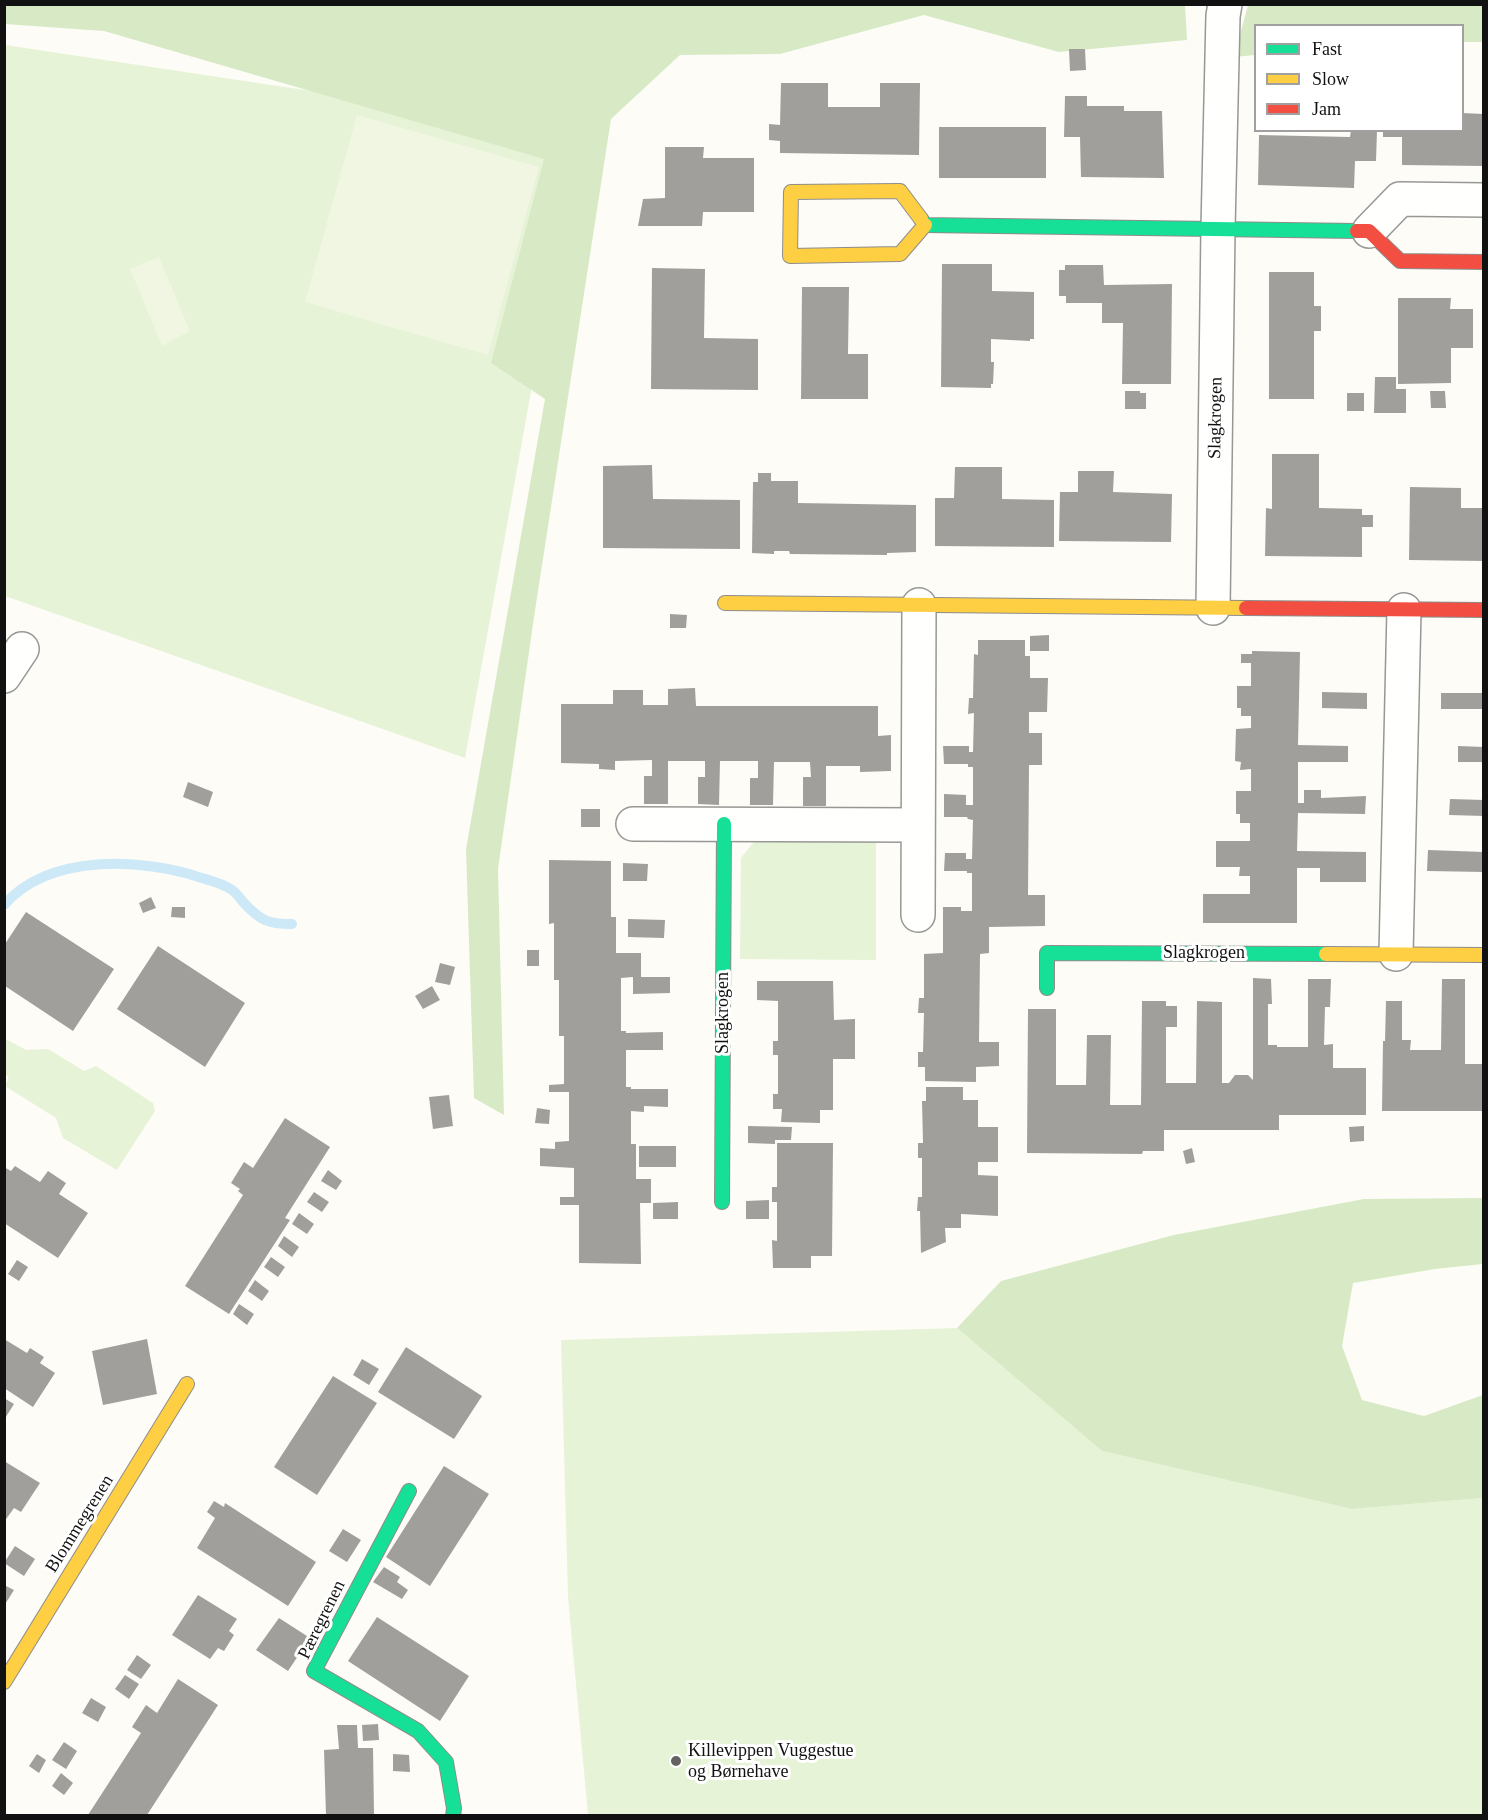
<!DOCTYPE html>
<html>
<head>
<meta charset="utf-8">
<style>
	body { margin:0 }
	#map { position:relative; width:1488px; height:1820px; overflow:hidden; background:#fdfcf7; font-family:"Times New Roman",serif }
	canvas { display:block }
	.frame { position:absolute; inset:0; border:6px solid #111; pointer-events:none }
	.legend { position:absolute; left:1254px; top:24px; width:210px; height:108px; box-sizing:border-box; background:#fff; border:2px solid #a0a0a0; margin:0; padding:8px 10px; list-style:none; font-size:18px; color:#111 }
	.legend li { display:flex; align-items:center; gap:12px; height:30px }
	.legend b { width:30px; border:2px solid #a0a0a0 }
</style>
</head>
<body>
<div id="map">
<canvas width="1488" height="1820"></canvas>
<div class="frame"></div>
<ul class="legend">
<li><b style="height:8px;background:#16e098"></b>Fast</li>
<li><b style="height:8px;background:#ffcf43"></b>Slow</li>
<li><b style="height:8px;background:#f24e42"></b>Jam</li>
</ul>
</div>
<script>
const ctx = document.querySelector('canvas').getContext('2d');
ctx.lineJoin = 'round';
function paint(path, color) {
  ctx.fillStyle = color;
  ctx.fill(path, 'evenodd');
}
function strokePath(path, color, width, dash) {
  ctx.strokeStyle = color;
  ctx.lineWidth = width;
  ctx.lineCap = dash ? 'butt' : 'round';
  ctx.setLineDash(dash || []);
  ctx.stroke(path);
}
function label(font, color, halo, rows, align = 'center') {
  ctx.font = font + ' "Times New Roman",serif';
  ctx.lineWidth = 6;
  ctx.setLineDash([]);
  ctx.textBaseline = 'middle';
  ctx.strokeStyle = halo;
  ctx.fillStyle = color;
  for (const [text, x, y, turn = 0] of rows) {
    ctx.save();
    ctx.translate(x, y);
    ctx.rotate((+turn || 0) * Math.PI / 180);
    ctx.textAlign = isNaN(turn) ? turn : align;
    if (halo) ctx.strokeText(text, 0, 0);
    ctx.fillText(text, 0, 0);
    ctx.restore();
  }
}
paint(new Path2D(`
	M5,45L578,131L465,758L5,596Z
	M763,837L876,838V960L740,959L741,858L752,844Z
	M4,1038L26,1050L48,1049L84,1071L96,1066L153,1103L155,1111L117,1170L63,1138L56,1118L5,1086L9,1077L5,1074Z
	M957,1328L1102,1451L1352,1509L1483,1498V1815H588L568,1597L561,1340Z`), '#e7f3d7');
paint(new Path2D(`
	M4,5H1185L1187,40L1059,52L924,15L780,54L680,55L611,119L534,617L498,869L504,1115L474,1098L466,849L545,399L491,363L544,159L104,31L5,24Z
	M1248,5H1483V42H1463L1462,26H1256L1255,55L1234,57Z
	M1483,1198V1264L1435,1269L1353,1283L1342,1346L1362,1400L1424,1416L1483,1395V1498L1352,1509L1102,1451L957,1328L1001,1281L1174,1235L1364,1199Z`), '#d8eac5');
paint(new Path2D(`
	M357,115L539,167L488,355L305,302Z
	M159,257L190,331L162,346L130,269Z`), '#f0f6e1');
strokePath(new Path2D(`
	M4,905C49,853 143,858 202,878C212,881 224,884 232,890C237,893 240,899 244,903C261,921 268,924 292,924`), '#cde8f7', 10);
paint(new Path2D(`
	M1069,49H1085L1086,70L1070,71Z
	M781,83H828V107H880V83H920L919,155L780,153V141L769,140V124L780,125Z
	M1065,96H1087V106H1124V111H1162L1164,178L1081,177L1080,137H1064Z
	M1462,113L1484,114V166L1402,165V137H1383V130H1462Z
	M939,127H1046V178H939Z
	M1351,130H1377L1376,161H1355L1354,188L1258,185L1259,135L1350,137Z
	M665,147H704L703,158H754V212H703L702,226H638L643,199L665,198Z
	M942,264H992V291L1034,292V339H1030V341L991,339V362H994L993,384H991V388L941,387Z
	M1065,265H1103L1104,285L1172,284L1171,384H1122L1123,323H1102V303H1066V296H1059V270H1065Z
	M652,268L705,269L704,338L758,339V390L651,389Z
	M1269,272H1314V306H1321V331H1314V399H1269Z
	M802,287H849L848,354H868V399H801Z
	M1398,298H1451L1450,309H1473V348H1451V383L1398,384Z
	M1375,377H1396V389H1406V413H1374Z
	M1125,391H1140V393H1146V409H1125Z
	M1430,391H1445L1446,408H1431Z
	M1347,393H1364V411H1347Z
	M1272,454H1319V508L1362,509V515H1373V527H1362V557L1265,556L1266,508L1272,509Z
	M652,465L653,499L740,500V549L603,548V466Z
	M955,467H1002V499L1054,500V547L935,546V498H954Z
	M1078,471H1114L1113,492L1172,494L1171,542L1059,541L1060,492H1078Z
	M758,473H771V481H798V503L916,505V552L887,553V555L790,554L789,551H774V554L752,553L753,482H758Z
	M1410,487L1461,488V508H1484V561L1409,560Z
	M670,614L687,615L686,628H670Z
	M1049,635V651H1030V636Z
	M978,640H1025V656H1030V678H1048L1047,712H1029V733H1042V765H1029L1028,895H1045V926L989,927V953L980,954L979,1042H999V1066L976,1067V1082L925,1081V1067H918V1052H923L924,1013H918L919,998H924V954L943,953V907H961V911H972V873H967V871H944L945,853H966V859H972L973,820L968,819L967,817H944V794L966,795V805H973V767H968V764H944L943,746H969V752H973L974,713L968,714L969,698H973L974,654L978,655Z
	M1252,651L1300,652L1298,745L1348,746V762H1298V803H1304V790H1321V798L1366,796L1365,814L1298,813L1297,851L1366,852V882H1320V868H1297V923H1203V894H1250V876H1239L1240,867H1216V841H1250V823H1240V814H1236V791H1251V769L1240,770L1241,762L1235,761L1236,729L1251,728V716H1241V708H1237V686H1251V663H1241V654H1252Z
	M695,688L696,706H878V736L891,735V771L860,772V766H826V806H803V777H811L810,762H774L773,805H750V778H758V761H720L719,805L698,804V777H705V761H668V804H644V776H652V760L615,761V770L599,769V764L561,763V704H613V690H643V705H668V689Z
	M1322,692L1367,693V709L1322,708Z
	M1441,693H1484V709H1441Z
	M1458,746L1484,747V762H1458Z
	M188,782L213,792L208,807L183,797Z
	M1450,799L1484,800V816L1449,815Z
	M581,809H600V827H581Z
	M1428,850L1484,852V872L1427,871Z
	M549,860L611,861V917H616V953H641V977H670V993L633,994V977L621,978V1031H626V1033L663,1032V1050H626V1087H631V1089H668V1107L644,1106V1112L631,1111V1144H636V1179H651V1203H640L641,1264L579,1263V1205H560V1197H574V1168L540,1166V1148L555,1149V1142L569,1141V1092H549V1085L564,1084V1036H559V980H554V923L549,924Z
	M623,863L648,864L647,881H623Z
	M151,897L156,908L143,913L139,903Z
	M172,907H185V918L171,917Z
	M26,912L114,969L73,1031L5,986V944Z
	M628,919L665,920L664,938L628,937Z
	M158,946L245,1003L205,1067L117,1009Z
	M527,950H539V966H527Z
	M440,963L455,967L450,985L435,982Z
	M1253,978L1271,979L1272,1004H1268V1045H1277V1047H1308V979H1331L1330,1007H1325L1324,1045L1333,1044V1068H1366V1115H1279V1130H1164V1151H1143L1142,1154L1027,1153L1028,1009H1056V1085H1086L1087,1035H1111L1110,1105H1141L1142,1001H1166V1006H1177V1027H1166V1083H1196L1197,1001L1222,1002V1083H1229L1235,1075H1248L1253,1080Z
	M1442,979H1465V1064H1484V1111H1382L1383,1041H1385L1386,1001H1402V1040H1411L1410,1050H1441Z
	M757,981H833L834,1020L855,1019V1059H833V1110H820V1123L781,1122L782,1109H773V1094H778V1055H773V1041H778V1001L757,1000Z
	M432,986L440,1000L423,1009L415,996Z
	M926,1087H963V1100H978V1127H998V1162H978V1175L998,1176V1216L961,1214V1228H945L946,1242L921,1253L920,1211H917L918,1197H922V1158H918V1143H923L922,1101H926Z
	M449,1095L453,1126L433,1129L429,1097Z
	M537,1108L550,1110L549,1124L535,1123Z
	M285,1118L330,1147L285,1218L290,1220L229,1314L185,1286L243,1195L238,1191L240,1189L231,1183L244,1162L253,1168Z
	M748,1126L792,1127L791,1140H775V1144L748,1143Z
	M1364,1126V1141L1350,1142L1349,1127Z
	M777,1143H833L832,1256H811V1268H773L772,1240L777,1241V1202H772V1187H777Z
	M639,1146H676V1167H639Z
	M1192,1148L1195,1162L1186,1164L1183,1151Z
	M15,1166L40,1182L48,1171L66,1183L59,1194L88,1213L58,1258L4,1223V1167L11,1171Z
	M328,1170L342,1181L336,1190L321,1181Z
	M314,1192L329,1202L322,1212L307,1202Z
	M769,1200V1219H746V1201Z
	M678,1202V1219H653V1203Z
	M299,1213L314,1224L307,1234L292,1224Z
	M284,1236L299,1247L292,1257L278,1246Z
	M271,1257L285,1267L278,1277L264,1267Z
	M17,1260L28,1267L19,1281L8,1274Z
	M255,1280L269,1291L262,1301L248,1291Z
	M239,1304L254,1314L247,1325L233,1314Z
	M4,1339L27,1353L30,1348L44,1357L40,1363L55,1373L33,1407L4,1388Z
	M147,1339L157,1394L103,1405L92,1351Z
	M406,1347L482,1396L454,1439L378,1392Z
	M362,1359L379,1369L369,1385L353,1375Z
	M333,1376L377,1403L317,1495L274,1467Z
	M4,1398L14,1404L4,1420Z
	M4,1461L40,1483L21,1512L14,1508L4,1522Z
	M444,1466L489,1494L430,1586L386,1557Z
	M214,1501L224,1507L225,1503L316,1562L288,1606L197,1548L215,1518L207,1512Z
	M343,1529L361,1540L347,1562L329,1551Z
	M15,1546L35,1559L24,1576L4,1563Z
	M384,1567L400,1577L397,1582L408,1590L402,1599L373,1582Z
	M4,1585L14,1590L4,1606Z
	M198,1595L237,1619L229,1631L234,1635L224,1651L218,1648L210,1659L172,1635Z
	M377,1617L469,1676L440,1721L348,1661Z
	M279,1618L310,1638L288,1671L256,1650Z
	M137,1655L151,1665L141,1679L127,1670Z
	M125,1675L139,1684L129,1699L115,1689Z
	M178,1679L218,1705L147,1815H88L141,1733L132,1727L146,1705L157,1713Z
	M91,1698L106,1707L98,1722L82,1713Z
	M378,1724L379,1740L363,1741L362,1725Z
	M337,1725H357L358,1748H373L374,1815H326L324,1750L339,1749Z
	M64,1742L77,1751L66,1769L52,1760Z
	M37,1754L46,1760L39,1773L29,1766Z
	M393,1754L409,1755L410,1772L393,1771Z
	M61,1773L73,1783L64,1795L52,1786Z`), '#a19f9c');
const street = new Path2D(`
	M1369,231L1400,199L1484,200
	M1213,608L1218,228L1223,16L1225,4
	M4,676L22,649
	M633,824L918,825
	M918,915L919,605
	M1396,954L1404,610`);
const fast = new Path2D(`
	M921,219L925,225L1357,231
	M1047,988V953L1326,954
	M722,1202L724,824
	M409,1491L314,1671L418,1731L446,1762L454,1808L453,1816`);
const slow = new Path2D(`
	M921,219L900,191L791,192L790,256L900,254L925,225
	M725,603L1246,608
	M1326,954L1484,955
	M4,1682L187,1384`);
const jam = new Path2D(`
	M1357,231H1369L1400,261L1484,262
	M1246,608L1484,610`);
strokePath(street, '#979795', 36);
strokePath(fast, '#8e8d8b', 16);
strokePath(slow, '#8e8d8b', 16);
strokePath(jam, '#8e8d8b', 16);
strokePath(street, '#fffffe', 33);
strokePath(fast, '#16e098', 14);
strokePath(slow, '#ffcf43', 14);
strokePath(jam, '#f24e42', 14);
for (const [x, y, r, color] of [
	[676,1761,6,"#646362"]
]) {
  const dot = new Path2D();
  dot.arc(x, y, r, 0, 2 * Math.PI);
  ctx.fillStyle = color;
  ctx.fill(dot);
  strokePath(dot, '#fff', 2);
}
label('18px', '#111', '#fff', [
	["Slagkrogen",1216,418,-89],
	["Slagkrogen",1204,953],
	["Slagkrogen",723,1013,-90],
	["Blommegrenen",80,1524,-58],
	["Pæregrenen",322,1620,-64]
]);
label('18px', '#111', '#fff', [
	["Killevippen Vuggestue",688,1751],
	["og Børnehave",688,1772]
], 'left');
</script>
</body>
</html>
